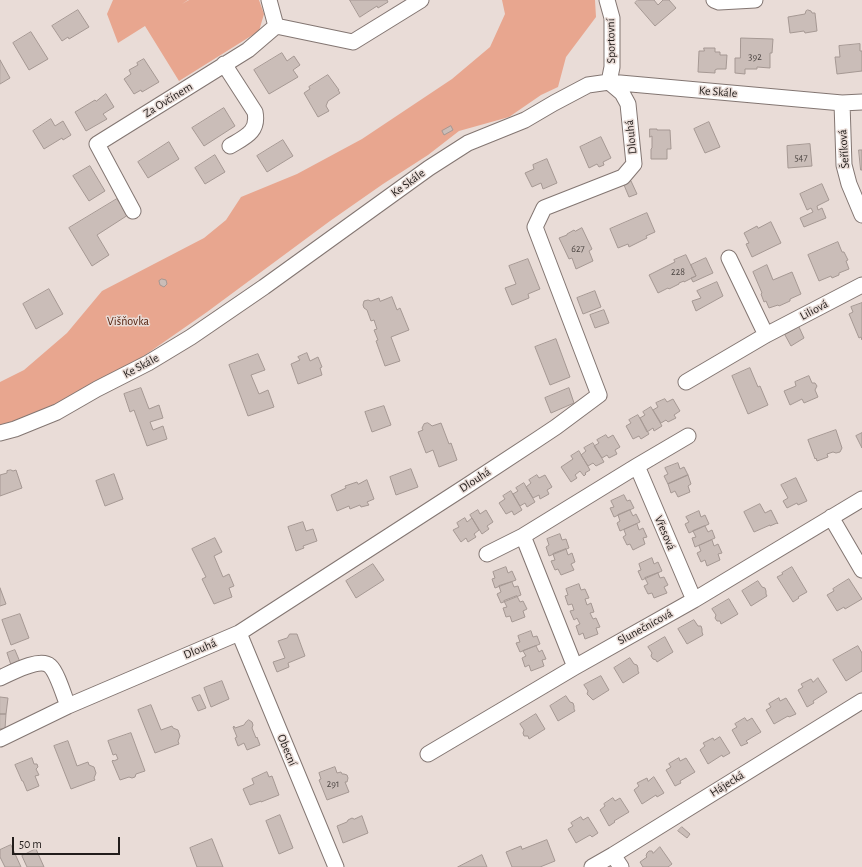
<!DOCTYPE html>
<html>
<head>
<meta charset="utf-8">
<style>
	body { margin:0 }
	#map { position:relative; width:862px; height:867px; overflow:hidden; background:#e9dcd7; font-family:"Alegreya Sans",sans-serif }
	canvas { display:block }
	.scale { position:absolute; left:12px; top:837px; width:108px; height:18px; box-sizing:border-box; border:2px solid #221d1b; border-top:0; padding-left:5px; font-size:12px; line-height:14px; white-space:nowrap; color:#221d1b; -webkit-text-stroke:3px #e9dcd7; paint-order:stroke }
</style>
</head>
<body>
<div id="map">
<canvas width="862" height="867"></canvas>
<div class="scale">50 m</div>
</div>
<script>
const ctx = document.querySelector('canvas').getContext('2d');
ctx.lineJoin = 'round';
function paint(path, color) {
  ctx.fillStyle = color;
  ctx.fill(path, 'evenodd');
}
function strokePath(path, color, width, dash) {
  ctx.strokeStyle = color;
  ctx.lineWidth = width;
  ctx.lineCap = dash ? 'butt' : 'round';
  ctx.setLineDash(dash || []);
  ctx.stroke(path);
}
function label(font, color, halo, rows, align = 'center') {
  ctx.font = font + ' "Alegreya Sans",sans-serif';
  ctx.lineWidth = 3;
  ctx.setLineDash([]);
  ctx.textBaseline = 'middle';
  ctx.strokeStyle = halo;
  ctx.fillStyle = color;
  for (const [text, x, y, turn = 0] of rows) {
    ctx.save();
    ctx.translate(x, y);
    ctx.rotate((+turn || 0) * Math.PI / 180);
    ctx.textAlign = isNaN(turn) ? turn : align;
    if (halo) ctx.strokeText(text, 0, 0);
    ctx.fillText(text, 0, 0);
    ctx.restore();
  }
}
paint(new Path2D(`
	M113,0H188L182,4L189,0H259L264,14L259,31L179,81L145,26L118,43L107,14Z
	M502,0H595L596,17L566,57L558,87L541,95L509,117L459,131L428,155L383,184L330,221L207,312L138,360L59,403L10,425L0,428V382L24,370L67,333L102,291L204,238L226,220L241,197L297,174L362,139L452,79L490,47L505,14Z`), '#e8a68f');
const building = new Path2D(`
	M350,0H387L388,2L378,8L377,6L360,17Z
	M638,0H654L658,5L663,0H669L676,8L655,26L635,3Z
	M78,10L89,27L69,39L68,37L62,41L52,26Z
	M808,10L811,11L812,13H815L817,31L805,33L804,31L790,33L788,17L805,14L806,11Z
	M31,32L48,59L29,70L13,43Z
	M741,38L773,39L772,53H770V68L757,67V69H745V74L735,73V58H740Z
	M860,44V51H862V71L837,74L835,57H840L839,46Z
	M704,48H715V52H720V55H727L726,69H717L715,70V73L698,72L699,51H704Z
	M282,53L287,61L294,56L300,65L293,70L298,77L269,94L254,70Z
	M144,59L159,82L142,92L141,90L134,94L124,79L131,74L129,70L138,65L137,63Z
	M0,60L10,78L0,84Z
	M328,75L339,90H338L340,93L328,101L326,106L329,111L318,117L304,93L310,89L309,87Z
	M106,94L114,107L103,114L107,119L86,131L75,112L95,100L96,101Z
	M224,108L235,126L204,146L192,128Z
	M51,119L55,126L63,121L71,135L63,140L62,138L44,149L33,131Z
	M709,122L720,147L705,153L694,129Z
	M451,126L453,130L444,135L442,131Z
	M650,129H657V130H670L671,149H667V159H651V149L652,148V136L650,137Z
	M601,137L611,158L603,162L604,165L599,167L597,164L589,168L580,147Z
	M283,140L293,156L267,172L257,156Z
	M169,142L179,159L148,178L138,162Z
	M810,144L812,166L788,168L787,146Z
	M859,150H862V170H861Z
	M215,155L225,172L205,184L195,168Z
	M547,159L557,183L543,189L541,183L532,187L525,173L534,169L533,165Z
	M90,166L105,191L89,201L73,176Z
	M631,181L637,194L629,197L624,185Z
	M822,184L829,200L817,206L818,210L822,208L826,218L804,227L800,218L813,212L811,208L807,210L800,194Z
	M117,199L128,215L97,235L109,255L92,266L69,228Z
	M647,213L655,232L646,236L647,238L629,247L628,244L618,248L610,229Z
	M771,222L781,243L752,257L746,244L749,243L744,233L757,226L758,228Z
	M582,228L592,249L589,251L593,261L576,269L572,258L569,259L559,238L567,235V234L574,230L575,231Z
	M838,242L842,252H844L848,260L846,261L849,269L839,273V275L832,278L831,276L819,281L808,255Z
	M686,255L696,276L684,282V281L679,283V284L669,289L668,288L658,293L649,275L675,262L674,260Z
	M706,258L713,273L693,282L691,278L696,276L691,265Z
	M528,259L540,289L528,294L529,298L512,305L505,288L516,284L509,266Z
	M767,265L773,280L792,272L801,294L790,299V301L779,306L778,305L769,308L766,301L764,302L761,294L762,293L753,272Z
	M162,279L166,280L167,284L164,287L160,285L159,281Z
	M717,282L723,296L696,311L692,301L701,298L697,291Z
	M49,289L63,314L36,329L23,304Z
	M595,291L601,307L583,314L577,298Z
	M392,297L397,310L400,308L409,330L391,337L400,361L385,366L376,341L378,340L374,330L377,329L374,320L371,321L367,310L364,308L363,305L364,301L368,300L371,301L379,298L380,301Z
	M862,303V340L861,337L859,338L849,314L853,312L851,307Z
	M604,310L609,323L595,328L590,315Z
	M799,327L804,338L791,346L785,335Z
	M556,339L570,377L550,385L535,347Z
	M307,353L310,361L318,357L322,367L320,368L322,375L298,384L291,364L300,360L298,357Z
	M258,354L265,370L251,375L259,394L268,390L274,407L248,416L229,365Z
	M750,368L758,387L760,386L768,405L748,414L732,376Z
	M809,376L812,383H815L817,386L815,390L818,397L804,403L802,399L790,405L784,391L796,386L795,382Z
	M141,388L149,409L159,405L163,418L150,422L153,430L163,426L167,439L147,446L134,410L130,412L124,394Z
	M569,388L574,403L551,413L545,398Z
	M665,399L667,402L673,399L680,411L674,415L676,418L668,422L666,420L661,423L653,410L658,407L656,403Z
	M384,406L391,425L372,432L365,412Z
	M651,407L662,426L654,431L653,428L647,432L640,418L645,415L643,412Z
	M638,415L649,434L641,439L639,436L633,439L626,426L631,423L629,420Z
	M428,423L431,425L432,426L441,423L449,444L451,443L457,460L439,467L433,450L426,453L418,432L423,430L422,428L424,424Z
	M836,430L842,448L840,452L836,453L833,452L827,454L828,457L817,461L816,458L815,459L808,440Z
	M862,433V448L856,436Z
	M606,435L608,438L613,435L620,447L615,450L617,454L609,458L607,455L602,458L594,446L599,443L597,440Z
	M593,443L604,462L596,466L593,463L588,466L581,455L586,451L584,448Z
	M579,451L590,470L585,473L586,474L584,476L580,471L575,475L577,478L571,482L561,467L573,459L571,456Z
	M678,463L680,469L684,467L688,475L668,484L664,476L668,474L665,468Z
	M411,469L418,487L396,495L390,477Z
	M11,470L13,471L16,470L22,488L0,496V475L7,473V471Z
	M114,474L123,499L105,506L96,481Z
	M537,475L539,478L545,475L552,487L547,490L549,494L540,499L539,495L533,498L526,487L531,483L529,480Z
	M688,475L691,484L688,486L690,492L678,497L675,491L671,493L668,484Z
	M796,478L807,501L798,505L797,503L787,508L783,501L788,498L781,485Z
	M367,480L374,499L367,502L369,505L361,507L360,505L350,509L349,506L337,511L331,495L346,488L345,486L357,482L358,484Z
	M524,483L535,502L527,507L525,503L520,506L513,494L518,491L516,488Z
	M511,491L522,510L514,515L512,511L506,514L499,503L505,499L503,496Z
	M624,495L627,501L630,500L634,508L614,517L610,508L614,507L611,501Z
	M760,504L765,513L771,510L778,524L777,523L770,526V525L754,532L744,512Z
	M478,510L480,514L486,510L493,522L487,526L489,529L482,534L470,515Z
	M630,510L633,516L636,514L640,522L620,531L617,523L620,521L618,515Z
	M699,511L701,517L705,515L709,524L689,533L685,524L689,522L686,517Z
	M465,518L467,522L472,518L479,530L474,534L476,537L468,542L466,538L461,542L453,530L459,527L457,523Z
	M303,522L306,531L313,529L317,541L303,546L304,548L296,551L288,527Z
	M637,524L639,530L643,528L647,537L643,538L645,544L633,550L630,544L627,545L623,537L626,535L624,530Z
	M705,526L708,532L712,530L715,538L695,547L692,538L696,537L693,531Z
	M560,534L562,540L566,539L569,548L549,556L546,547L549,545L547,539Z
	M215,538L222,552L214,556L223,577L229,574L234,586L229,588L232,597L214,604L202,579L206,577L192,549Z
	M712,540L714,546L718,544L722,553L718,554L720,560L707,566L705,560L701,562L697,553L701,551L699,546Z
	M566,549L568,555L572,553L575,562L571,564L574,570L561,575L558,569L555,570L551,561L555,560L553,554Z
	M652,558L654,564L658,562L662,571L642,580L638,571L641,570L639,564Z
	M373,564L384,580L356,598L346,581Z
	M506,567L508,573L512,571L516,580L495,588L492,579L495,578L493,572Z
	M792,567L807,592L798,597L799,598L793,602L777,577L783,574L782,573Z
	M658,573L660,578L664,577L668,585L664,587L667,593L654,598L652,593L648,594L644,586L648,584L645,578Z
	M849,579L862,599L845,609L844,607L837,611L827,595L834,591L833,589Z
	M758,581L762,587L765,588L766,591V594L767,596L751,606L742,591Z
	M512,582L514,587L518,586L521,595L501,603L497,594L501,592L499,586Z
	M579,584L581,590L585,589L589,598L585,599L587,605L591,603L594,612L590,613L593,619L596,618L600,627L596,628L598,634L585,639L583,633L579,635L576,626L580,624L577,618L574,620L570,611L574,610L572,604L568,605L565,596L568,595L566,589Z
	M0,588L6,604L0,606Z
	M517,596L520,602L523,601L527,609L523,611L525,617L512,622L510,616L506,617L503,608L507,607L504,601Z
	M729,599L738,614L721,624L720,621H717L715,618L716,615L712,609Z
	M20,614L29,638L11,645L2,620Z
	M694,620L698,626H701L702,629V632L703,635L687,644L678,629Z
	M531,631L533,637L537,636L540,644L520,652L516,643L520,642L518,636Z
	M290,634H297L305,656L288,663L289,667L277,672L273,662L285,658L278,641L287,638Z
	M665,637L673,652L657,662L656,660L653,659L651,656L652,653L648,647Z
	M536,646L539,652L542,650L546,659L542,660L544,666L531,671L529,665L525,667L522,658L526,656L523,651Z
	M858,646L862,653V671L846,681L833,660Z
	M15,650L20,662L11,665L7,653Z
	M630,658L634,664L637,665L638,668V671L639,673L623,683L614,668Z
	M601,676L609,690L593,700L587,694L588,691L584,685Z
	M818,678L827,692L813,701L814,703L807,707L798,690L803,687L801,684L811,679L813,682Z
	M222,681L229,699L211,707L204,688Z
	M200,695L206,708L198,711L192,698Z
	M566,696L570,702L573,703L574,706V709L575,711L558,721L550,706Z
	M0,697L8,698L6,714H0Z
	M779,698L780,701L786,698L796,714L789,717L788,716L774,724L766,710L771,707L769,704Z
	M151,705L161,730L172,726L173,728L178,730L180,736L178,741L179,744L155,753L138,710Z
	M0,714H6L5,729H0Z
	M536,714L545,729L529,739L528,736H524L523,733L524,730L520,724Z
	M745,718L747,721L752,718L761,732L746,741L748,743L741,746L732,730L737,727L735,724Z
	M249,720L252,722L253,725L252,728L256,738L257,737L260,745L247,750L244,743L238,746L235,738L237,737L233,727L234,726L235,728L244,725L246,722Z
	M131,733L145,771L136,774L135,777L132,778L129,777L120,780L112,761L113,760L114,761L118,759L116,754L113,755L108,741Z
	M720,737L730,753L723,757L722,755L708,764L700,750L705,746L703,743L713,738L714,740Z
	M68,741L77,766L88,762L89,765L94,767L96,773L94,778L95,780L71,789L54,746Z
	M32,758L34,764H37L38,767L36,769L39,775L35,776L39,786L27,791L23,781H22L15,765Z
	M679,758L680,761L686,758L695,772L680,781L681,783L675,786L666,770L671,767L669,764Z
	M335,767L337,773L341,772L342,774H344L347,775L348,778L347,782H345L349,792L327,800L319,780L321,779L319,773Z
	M267,772L269,777L272,776L279,795L261,802V801L250,805L243,789L254,784L252,779Z
	M654,777L664,793L657,797L656,795L642,804L634,790L639,786L637,783L647,778L648,781Z
	M613,798L615,801L620,798L629,812L614,821L615,822L609,826L600,810L605,806L604,804Z
	M280,815L293,848L279,854L266,821Z
	M362,816L368,833L343,843L337,826L347,822L348,820L352,818L354,819Z
	M581,817L583,820L588,817L598,833L592,837L590,835L576,843L568,829L573,826L571,823Z
	M682,827L690,834L687,838L678,831Z
	M212,839L223,867H197L190,848Z
	M547,840L555,861L540,867H512L506,852L521,846L522,849Z
	M11,845L21,867H5L0,857V850Z
	M660,847L672,864L668,867H643L640,862L647,857L646,856L647,853L649,851H652L653,853Z
	M36,849L44,867H27L22,856Z
	M482,855L487,867H458Z`);
paint(building, '#cabdb8');
strokePath(building, '#a59893', 1);
const street = new Path2D(`
	M607,0L612,18V67L609,82
	M714,0L719,2L755,0
	M276,26L353,42L421,0
	M224,64L255,112C259,132 245,137 230,146
	M842,103L844,165L849,184L862,215
	M133,211L97,144L248,50L276,26L269,0
	M729,258L766,335
	M686,382L766,335L862,285
	M0,433L15,429L57,412L97,389L148,363L191,337L264,287L429,168L468,143L525,120L554,103L588,85L609,82L842,103L862,102
	M637,466L694,600
	M831,517L862,570
	M523,536L575,667
	M487,554L523,536L637,466L688,436
	M239,633L336,867
	M0,678C11,673 40,657 50,666C57,672 64,696 68,706
	M0,739L68,706L239,633L465,487L538,439L556,427L599,395L535,227L544,208L623,177L634,164L628,104L622,93L609,82
	M428,754L575,667L694,600L862,499
	M613,855L621,867
	M592,867L613,855L862,701`);
strokePath(street, '#837672', 17);
strokePath(street, '#fff', 15);
label('10px', '#4c4542', null, [
	["392",755,57],
	["547",801,158],
	["627",578,249],
	["228",678,272],
	["291",333,784]
]);
label('12px', '#221d1b', '#e9dcd7', [
	["Sportovní",611,41,-91],
	["Ke Skále",718,92,5],
	["Za Ovčínem",168,100,-32],
	["Dlouhá",631,137,-96],
	["Šeříková",844,149,-94],
	["Ke Skále",408,183,-36],
	["Liliová",814,310,-28],
	["Ke Skále",141,366,-28],
	["Dlouhá",475,480,-33],
	["Vřesová",665,533,67],
	["Slunečnicová",645,627,-29],
	["Dlouhá",200,649,-23],
	["Obecní",287,750,67],
	["Hájecká",727,784,-32]
]);
label('12px', '#4d1905', '#e9dcd7', [
	["Višňovka",128,321]
]);
</script>
</body>
</html>
